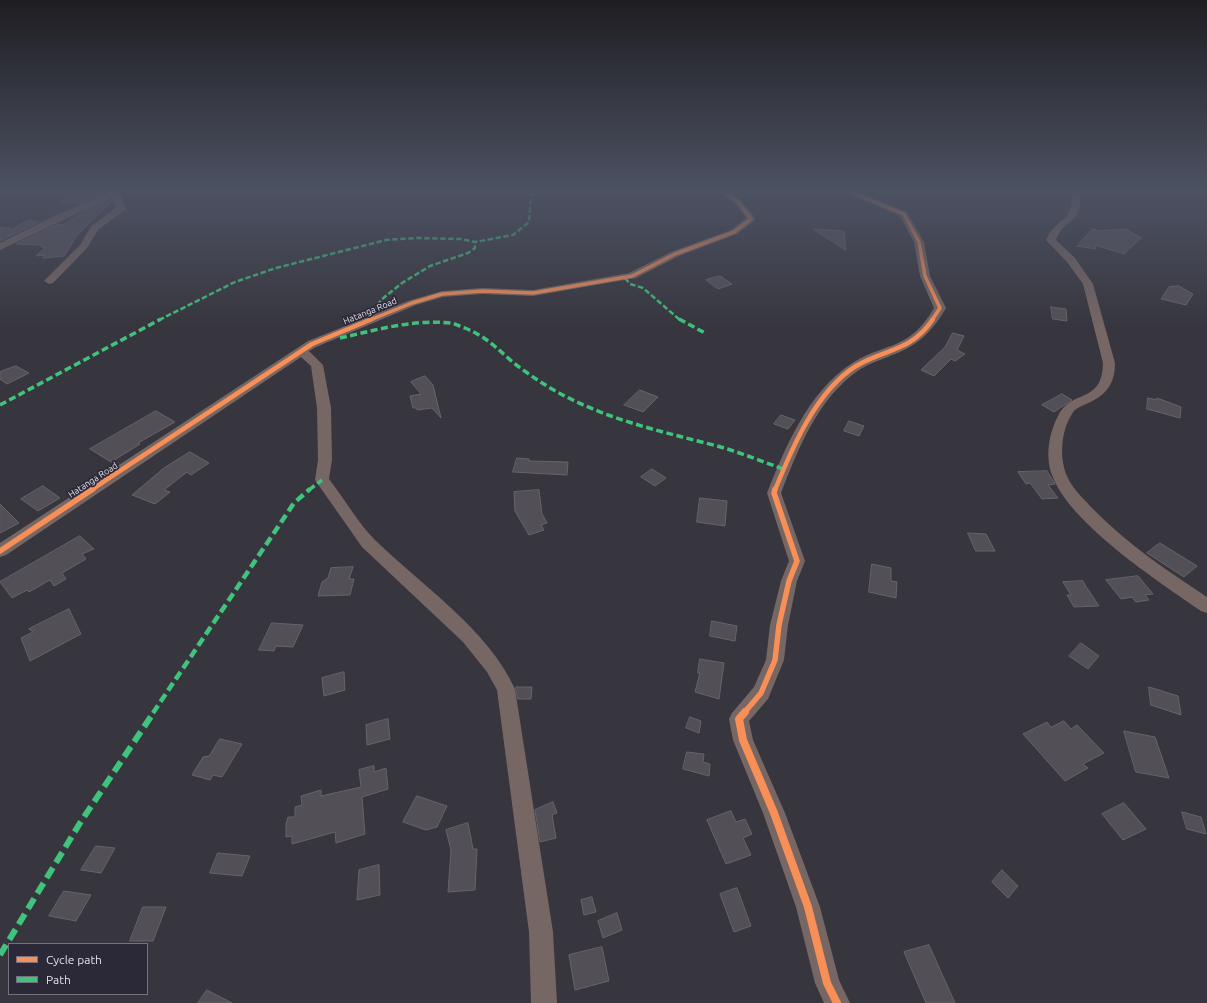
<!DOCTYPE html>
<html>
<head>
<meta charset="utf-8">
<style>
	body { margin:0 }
	#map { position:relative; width:1207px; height:1003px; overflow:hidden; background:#37363e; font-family:Ubuntu,sans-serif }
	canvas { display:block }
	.legend { position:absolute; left:8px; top:943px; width:140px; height:52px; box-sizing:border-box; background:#2b2837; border:1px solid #74727f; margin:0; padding:5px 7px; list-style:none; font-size:12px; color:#e2e1eb }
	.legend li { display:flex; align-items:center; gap:8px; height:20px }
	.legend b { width:20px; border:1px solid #74727f }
</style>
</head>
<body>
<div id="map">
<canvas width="1207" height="1003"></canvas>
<ul class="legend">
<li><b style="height:5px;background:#f78f57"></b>Cycle path</li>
<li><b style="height:5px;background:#40c37c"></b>Path</li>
</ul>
</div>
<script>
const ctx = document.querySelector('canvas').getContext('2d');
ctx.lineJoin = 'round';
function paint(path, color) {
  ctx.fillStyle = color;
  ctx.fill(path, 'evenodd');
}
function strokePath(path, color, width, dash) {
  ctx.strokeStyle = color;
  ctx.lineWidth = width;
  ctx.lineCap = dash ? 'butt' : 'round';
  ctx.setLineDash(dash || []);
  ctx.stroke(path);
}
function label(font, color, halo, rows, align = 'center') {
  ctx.font = font + ' Ubuntu,sans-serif';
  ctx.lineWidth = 3.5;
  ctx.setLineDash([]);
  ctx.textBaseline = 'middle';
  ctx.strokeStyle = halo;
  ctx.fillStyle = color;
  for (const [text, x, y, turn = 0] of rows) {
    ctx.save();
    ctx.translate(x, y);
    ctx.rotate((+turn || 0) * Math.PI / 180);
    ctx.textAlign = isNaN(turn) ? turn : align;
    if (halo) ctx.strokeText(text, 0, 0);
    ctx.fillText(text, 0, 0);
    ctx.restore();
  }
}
const building = new Path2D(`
	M79,192L100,194L80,204L62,202Z
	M111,199L112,201L78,234L64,256L43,258L45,255L36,256L46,247H41L42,245L16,244L58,224L63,225L81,213Z
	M29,220L39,222L0,241V227L12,229Z
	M813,229L844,231L846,250Z
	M1093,229L1099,231L1126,229L1141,238L1124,254L1095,245L1096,249L1077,246Z
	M720,276L732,284L718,289L706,280Z
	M1179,286L1193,294L1186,305L1161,299L1169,287Z
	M1051,307L1066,309L1067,321L1053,319Z
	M953,333L964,336L957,350L965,354L955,361L951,359L934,376L921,370L945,347Z
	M16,366L29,373L7,384L0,379V372Z
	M425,376L433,385L441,418L432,408L417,410V408H413L410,396L421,394L411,382Z
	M640,390L658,397L643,412L624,405Z
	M1062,394L1072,400L1054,412L1042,405Z
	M1148,398L1157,400V398L1181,407L1180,418L1147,409Z
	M156,411L175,422L138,443L140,444L111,462L90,449Z
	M781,415L795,420L788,429L774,424Z
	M849,421L864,426L859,436L844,431Z
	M190,452L209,463L191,475L187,472L164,490L170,492L155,504L132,495L164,468Z
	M517,458L529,459V461L568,462L567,475L513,472Z
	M652,469L666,478L655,486L641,477Z
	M1047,471L1055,484L1048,485L1058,498L1042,499L1030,483L1026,484L1018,472Z
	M43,486L60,498L38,511L21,499Z
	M539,490L542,514L547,523L541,525L544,530L529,535L515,511L514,492Z
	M700,498L727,501L725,526L697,522Z
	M0,504L19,523L0,533Z
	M968,533L986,534L995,551H976Z
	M80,536L94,549L82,554L86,559L62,573L66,579L54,586L50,580L29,592L27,590L12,598L0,582Z
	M1160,543L1197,566L1184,577L1147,553Z
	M872,564L891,568V581L897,582L896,598L869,592Z
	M353,567L349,579H354L350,595L318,596L322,582L328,578L331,568Z
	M1138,576L1153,594L1145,595L1149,600L1136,602L1132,597L1121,599L1106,580Z
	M1083,581L1085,585L1099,606L1074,607L1067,595H1071L1063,582Z
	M69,609L81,634L30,661L21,638L33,632L29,629Z
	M712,621L737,626L735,641L710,636Z
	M272,623L303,625L293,647L276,646L274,651L259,650Z
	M1081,643L1099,656L1088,669L1069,656Z
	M700,659L724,663L719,699L695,692L700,673H698Z
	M344,672L345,690L324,696L322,678Z
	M516,687H532L531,699H518Z
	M1149,687L1178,696L1181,715L1151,705Z
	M690,717L701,721L699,733L686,728Z
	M388,719L390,739L367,745L366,725Z
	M1064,721L1071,729L1077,725L1104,753L1083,764L1088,768L1065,781L1023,734L1047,722L1051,727Z
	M1124,731L1155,737L1169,778L1136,772Z
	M220,739L242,744L222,777L213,775L210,780L192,775L203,757L209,756Z
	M687,752L704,754L703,762L710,764L709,776L683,769Z
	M374,766V772L386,768L388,789L362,797L365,834L336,843L335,832L292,844V836L286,837V824L288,817H295V807L302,805L301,796L321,790V796L361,787L359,770Z
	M417,796L447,806L437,827L426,830L403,822Z
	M553,802L557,813L552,815L556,838L540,842L535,810Z
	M1124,803L1146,829L1123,840L1102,814Z
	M731,811L736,822L745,819L752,834L743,838L751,855L726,864L707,820Z
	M1182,812L1201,817L1206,834L1187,829Z
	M468,823L473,849H477L475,890L448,892L451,850L446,830Z
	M96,846L115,848L101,873L81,870Z
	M218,853L250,856L242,876L210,873Z
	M379,865L380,895L357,900L359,870Z
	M1002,870L1018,886L1008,898L992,882Z
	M737,888L751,926L734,932L720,894Z
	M64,891L91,895L76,921L49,916Z
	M592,897L596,912L584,915L581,900Z
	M143,907H166L153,941H130Z
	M617,913L622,930L603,938L598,921Z
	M929,945L955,1003H926L904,952Z
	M602,947L609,981L575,990L569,955Z
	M207,990L232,1003H198Z`);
paint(building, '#534f56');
strokePath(building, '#666369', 1);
paint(new Path2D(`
	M115,190H125L120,194L126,209L98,230L87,248L53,283L49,284L44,281L80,245L91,226L116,208L112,197L0,250V243L52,217Z
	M718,190H727L743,202L756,219L754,221L737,234L679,256L636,278L533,296L482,294L443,297L416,305L316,347L309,351L323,365L331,408L332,460L329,479C344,498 358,523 375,540C422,586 487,628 515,689L553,932L557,1003H531L529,932L497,690L487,672L463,642L362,547L315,480L318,460L317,408L311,366L301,357L6,555L0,557V543L308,341L408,301L442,291L482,288L533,290L629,273L671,252L731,230L746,218L737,206Z
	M841,190H852L907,212L924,242L930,276L946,308C933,330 919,345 895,354C883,359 870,363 859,370C818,398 798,449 781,493L805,561L797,581L788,625L784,660L768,699L749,721L753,740L785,813L820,907L839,980L850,1003H824L815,983L796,907L763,813L733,740L729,719L732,713L754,687L766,660L770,625L781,581L789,561L767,493C785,448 808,392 851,364C887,341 908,352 934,308L920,276L914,242L900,216Z
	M1071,190H1079C1085,226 1066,215 1056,240L1075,258L1093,284L1115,363C1115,384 1106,396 1086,404C1080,407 1075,408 1072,414C1061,431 1059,458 1067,476C1072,488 1083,498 1091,507C1126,543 1166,570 1207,597V613L1201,611C1159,582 1069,523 1052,475C1045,456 1049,433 1058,416C1072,388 1102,405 1103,363L1083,284L1067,262L1046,240C1057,215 1075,224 1071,190Z`), '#766664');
strokePath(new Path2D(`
	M625,278L630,284L643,288L680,320
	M369,319L381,300L402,283L430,266L468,253L475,248V242
	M159,320L235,282L276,268L386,240L418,238L461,239L475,242L513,235L529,222L531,195L537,190`), '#40c37c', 2.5, [5.5, 2.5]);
strokePath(new Path2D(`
	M679,319L705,333
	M340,338C376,330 413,319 451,323C455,323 460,327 465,328C494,340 502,356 526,372C585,415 648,428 717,446C739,452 761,461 783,469
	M0,405L161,319
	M309,490L322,480`), '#40c37c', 3.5, [7, 3.5]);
strokePath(new Path2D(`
	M153,713L294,503L310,489`), '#40c37c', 4.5, [9, 4.5]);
strokePath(new Path2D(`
	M0,955L80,823L154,712`), '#40c37c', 6, [12, 6]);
strokePath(new Path2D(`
	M845,190L904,214L919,242L925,276L940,308L932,320
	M370,320L412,303L442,294L482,291L533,293L632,276L675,254L734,232L751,219L740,204L722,190`), '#f78f57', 3.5);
strokePath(new Path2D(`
	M91,490L312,344L372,319
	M775,490C792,448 816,391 856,366C886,348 911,352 933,319`), '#f78f57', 4.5);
strokePath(new Path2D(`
	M0,551L93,489
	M744,713L761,693L775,660L779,625L789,581L797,561L774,493L775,489`), '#f78f57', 5.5);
strokePath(new Path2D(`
	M745,712L739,719L743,740L774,813L808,907L827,983L837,1003`), '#f78f57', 8);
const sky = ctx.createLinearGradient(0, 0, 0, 330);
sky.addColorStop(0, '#1e1e22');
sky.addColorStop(0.58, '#4d5263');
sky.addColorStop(1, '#4d526300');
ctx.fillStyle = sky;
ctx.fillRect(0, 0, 1207, 330);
label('9px', '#e2e1eb', '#2b2837', [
	["Hatanga Road",370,311,-22],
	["Hatanga Road",93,480,-33]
]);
</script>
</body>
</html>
